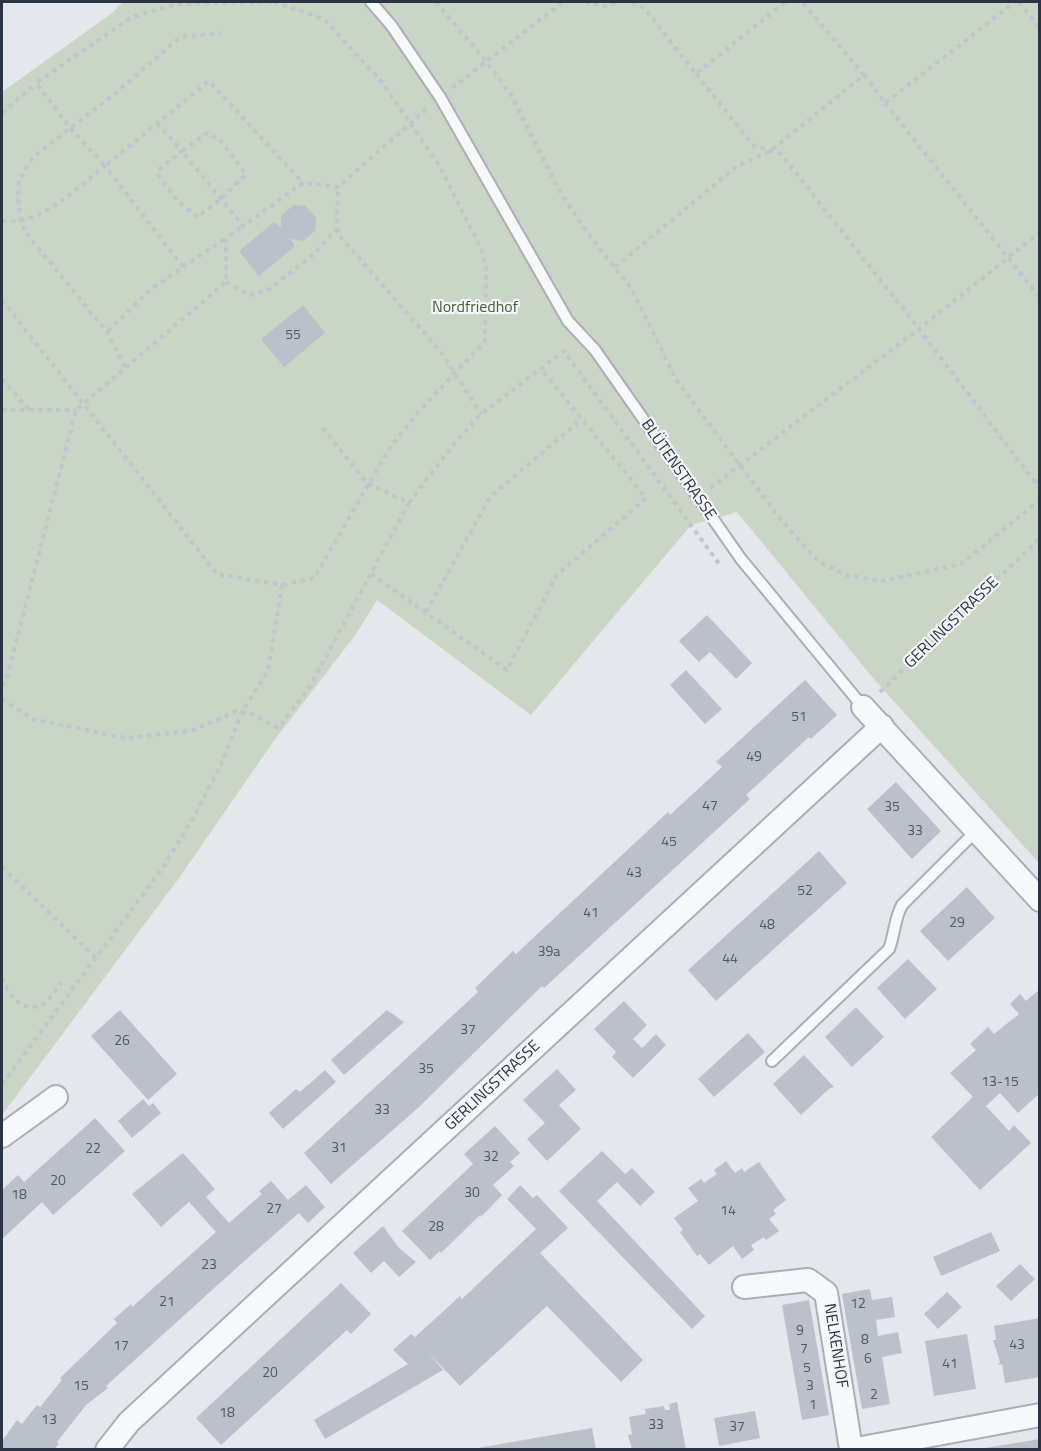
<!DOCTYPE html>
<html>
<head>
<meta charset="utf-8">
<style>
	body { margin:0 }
	#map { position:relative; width:1041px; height:1451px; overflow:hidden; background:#e4e7ec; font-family:"Titillium Web",sans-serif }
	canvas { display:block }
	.frame { position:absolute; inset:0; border:3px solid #2b3445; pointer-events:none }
</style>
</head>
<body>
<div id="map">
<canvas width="1041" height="1451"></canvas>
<div class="frame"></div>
</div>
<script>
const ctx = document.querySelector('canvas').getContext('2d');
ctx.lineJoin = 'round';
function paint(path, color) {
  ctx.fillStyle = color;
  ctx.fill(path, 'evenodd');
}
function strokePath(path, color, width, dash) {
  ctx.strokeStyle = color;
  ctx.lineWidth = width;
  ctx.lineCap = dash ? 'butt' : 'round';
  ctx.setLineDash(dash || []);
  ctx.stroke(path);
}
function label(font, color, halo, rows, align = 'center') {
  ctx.font = font + ' "Titillium Web",sans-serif';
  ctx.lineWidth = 4.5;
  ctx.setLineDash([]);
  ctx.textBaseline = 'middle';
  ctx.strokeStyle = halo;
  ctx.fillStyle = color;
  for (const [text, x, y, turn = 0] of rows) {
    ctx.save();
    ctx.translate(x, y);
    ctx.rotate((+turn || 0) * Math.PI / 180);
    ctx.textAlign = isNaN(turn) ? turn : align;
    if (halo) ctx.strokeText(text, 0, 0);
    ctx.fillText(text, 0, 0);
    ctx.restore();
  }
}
paint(new Path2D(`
	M123,2H1039V863L873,678L737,512L691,525L531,715L377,600L356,634L273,742L179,878L2,1115V92L112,13Z`), '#c9d6c5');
paint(new Path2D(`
	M294,205L306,206L316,218V230L303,241L290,239L295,246L259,276L239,251L274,222L281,227V215Z
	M303,305L325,333L284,367L261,339Z
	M707,615L752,663L736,679L710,652L699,662L679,641Z
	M686,670L722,709L705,724L670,685Z
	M805,680L837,715L811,739L809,737L746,795L750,799L544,988L542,986L418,1108L331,1184L304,1153L478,992L475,988L513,951L516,954L668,812L670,815L722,767L716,762Z
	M896,782L941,831L912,859L867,809Z
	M819,851L847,883L716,1001L688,970Z
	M967,887L995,918L948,961L920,931Z
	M908,959L937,989L905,1019L877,988Z
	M1040,989V1093L1018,1113L1000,1093L986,1106L1009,1131L1014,1125L1031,1143L980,1190L931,1137L973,1097L950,1073L976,1050L970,1044L988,1027L994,1034L1019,1014L1010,1004L1020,994L1026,1001Z
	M624,1001L647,1025L633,1039L642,1048L656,1034L666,1045L633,1078L612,1057L616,1052L594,1029Z
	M856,1007L884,1037L852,1067L825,1037Z
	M120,1010L177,1074L148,1100L91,1036Z
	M387,1010L404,1022L344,1075L331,1060Z
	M748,1033L765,1052L714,1097L698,1079Z
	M804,1055L834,1087L830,1088L801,1115L773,1084Z
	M557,1069L576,1090L559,1105L581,1129L547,1161L527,1139L545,1123L523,1100Z
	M325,1070L336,1082L283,1129L269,1113L296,1089L300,1092Z
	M143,1099L149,1106L153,1103L161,1113L132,1138L118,1121Z
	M95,1118L125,1151L53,1215L42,1202L2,1239V1190L18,1175L24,1182Z
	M495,1126L520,1153L510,1162L514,1166L493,1185L502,1195L481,1217L480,1215L441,1253L440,1251L430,1260L402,1231L473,1164L464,1154Z
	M602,1151L625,1174L632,1168L655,1192L640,1206L617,1182L597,1201L705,1316L692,1329L559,1191Z
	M183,1153L215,1189L206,1197L229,1223L262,1194L259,1191L271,1181L288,1200L306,1185L325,1207L308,1223L299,1213L242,1263L106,1386L108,1388L86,1405L57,1442L59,1444L54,1449H2V1441L17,1420L22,1424L37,1405L40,1407L62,1380L60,1378L117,1323L114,1319L131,1304L132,1307L216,1232L189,1202L161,1227L132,1194Z
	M726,1161L735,1173L742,1168L744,1172L759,1162L786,1200L773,1210L776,1214L769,1219L779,1231L766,1240L764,1237L751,1245L754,1250L742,1259L733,1246L709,1265L700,1254L697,1256L680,1232L683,1230L674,1218L698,1201L688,1188L701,1179L704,1183L717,1174L714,1170Z
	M520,1185L533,1198L537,1195L568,1228L540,1253L643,1360L621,1382L547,1306L460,1386L428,1352L443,1370L325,1439L314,1420L408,1364L393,1350L411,1334L415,1337L460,1296L462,1299L536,1229L507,1199Z
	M383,1226L399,1248L416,1262L399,1277L384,1261L371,1273L353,1253Z
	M991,1232L1000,1251L941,1276L933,1257Z
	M1020,1264L1035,1279L1011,1301L996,1286Z
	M341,1283L371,1314L351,1334L347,1330L221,1445L196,1418Z
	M870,1289L872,1300L892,1297L895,1317L876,1320L878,1336L898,1332L902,1353L882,1357L890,1404L862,1409L842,1294Z
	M947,1292L962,1307L938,1329L924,1314Z
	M809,1300L829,1415L802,1420L782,1305Z
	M1040,1318V1377L1005,1383L1002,1364L998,1365L1000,1362L993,1340H996L994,1326Z
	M967,1334L976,1389L934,1396L925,1341Z
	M677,1402L686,1449H632L628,1435L632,1434L629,1417L646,1414L645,1409L664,1406L665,1410H670L669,1404Z
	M755,1411L760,1438L719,1446L714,1418Z
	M592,1428L596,1449H478V1448Z
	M1040,1439V1449H985V1448Z`), '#bbc0ca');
const service = new Path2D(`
	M371,2L391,25L440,97L568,321L595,350L741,559L863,707
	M772,1061L889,949C895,933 894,920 902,905L977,830`);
const minor = new Path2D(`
	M863,707L1040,900
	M2,1136L56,1097
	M744,1287L808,1280L826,1293L851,1449
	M107,1450L129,1422L882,726
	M851,1450L1040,1415`);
strokePath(service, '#a9aeb7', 14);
strokePath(minor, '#a9aeb7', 26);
strokePath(new Path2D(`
	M272,2L177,4L132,17L36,83L70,128L105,166L209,81L303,183
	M274,2L324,19L381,81L439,165L481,248L486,267L485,341L419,411L389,449L314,578L282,585
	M436,2L486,61L511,95L559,190L586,231L631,288L677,381L781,520L818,561L846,575L882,581L961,564L1040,500
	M585,2L604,6L618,2
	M632,2L645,9L696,74L785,2
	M1019,2L1040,29
	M696,74L753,145L781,154L919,329L1040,489
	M864,75L885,103L1015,2
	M452,88L563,2
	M885,103L1040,298
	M2,113L36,83
	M157,123L182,151L161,167L158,175L179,202L197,217L221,199L246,174L221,141L207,133L182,151L243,226L303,183L338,187L428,108
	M2,221C42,225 75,189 105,166L183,267L150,290L107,332
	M337,228L339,235L441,352L481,414
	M183,267L226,238
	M615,267L737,166L770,151L864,75L802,2
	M226,282L250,295L270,289L314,254L337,228L338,187
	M2,300L217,574L282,585L268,671L242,712L222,763L197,811L164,866L2,1084
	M125,367L107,332L26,233L21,221L18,199L19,180L33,157L116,93L180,37L221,33
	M2,379L29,410
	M2,410H76
	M1034,483L1040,479
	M710,488L919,329L1040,232
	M409,503L453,445L481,414L564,351L720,565
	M371,574L507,670L557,575L646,498L542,370
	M426,612L490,497L582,419
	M2,685L6,681L76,410L226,282V238L243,226
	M880,692L1040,538
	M2,699L32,719L126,738L191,731L237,711L252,714L278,728L309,688L409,503L367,483L322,427
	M2,867L95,957
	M2,978C8,995 24,1017 46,1002C52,997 56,988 62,983`), '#c2c5cb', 4, [4.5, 4.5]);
strokePath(service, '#f7f8fa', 10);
strokePath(minor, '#f7f8fa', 22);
label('14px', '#4f5766', null, [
	["55",293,336],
	["51",799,718],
	["49",754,758],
	["47",710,807],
	["35",892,808],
	["33",915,832],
	["45",669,843],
	["43",634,874],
	["52",805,892],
	["41",591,914],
	["29",957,924],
	["48",767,926],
	["39a",549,953],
	["44",730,960],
	["37",468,1031],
	["26",122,1042],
	["35",426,1070],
	["13-15",1000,1083],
	["33",382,1111],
	["31",339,1149],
	["22",93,1150],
	["32",491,1158],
	["20",58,1182],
	["30",472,1194],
	["18",19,1196],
	["27",274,1210],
	["14",728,1212],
	["28",436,1228],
	["23",209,1266],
	["21",167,1303],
	["12",858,1305],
	["9",800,1332],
	["8",865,1341],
	["43",1017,1346],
	["17",121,1347],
	["7",804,1350],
	["6",868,1360],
	["41",950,1365],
	["5",807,1369],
	["20",270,1374],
	["15",81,1387],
	["3",810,1387],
	["2",874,1396],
	["1",813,1406],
	["18",227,1414],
	["13",49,1421],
	["33",656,1426],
	["37",737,1428]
]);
label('16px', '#3f6138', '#f4f6f9', [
	["Nordfriedhof",475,308]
]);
label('16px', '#2b3445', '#f4f6f9', [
	["BLÜTENSTRASSE",678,470,55],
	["GERLINGSTRASSE",952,623,-44],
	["GERLINGSTRASSE",493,1086,-43],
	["NELKENHOF",835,1346,81]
]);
</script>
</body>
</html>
